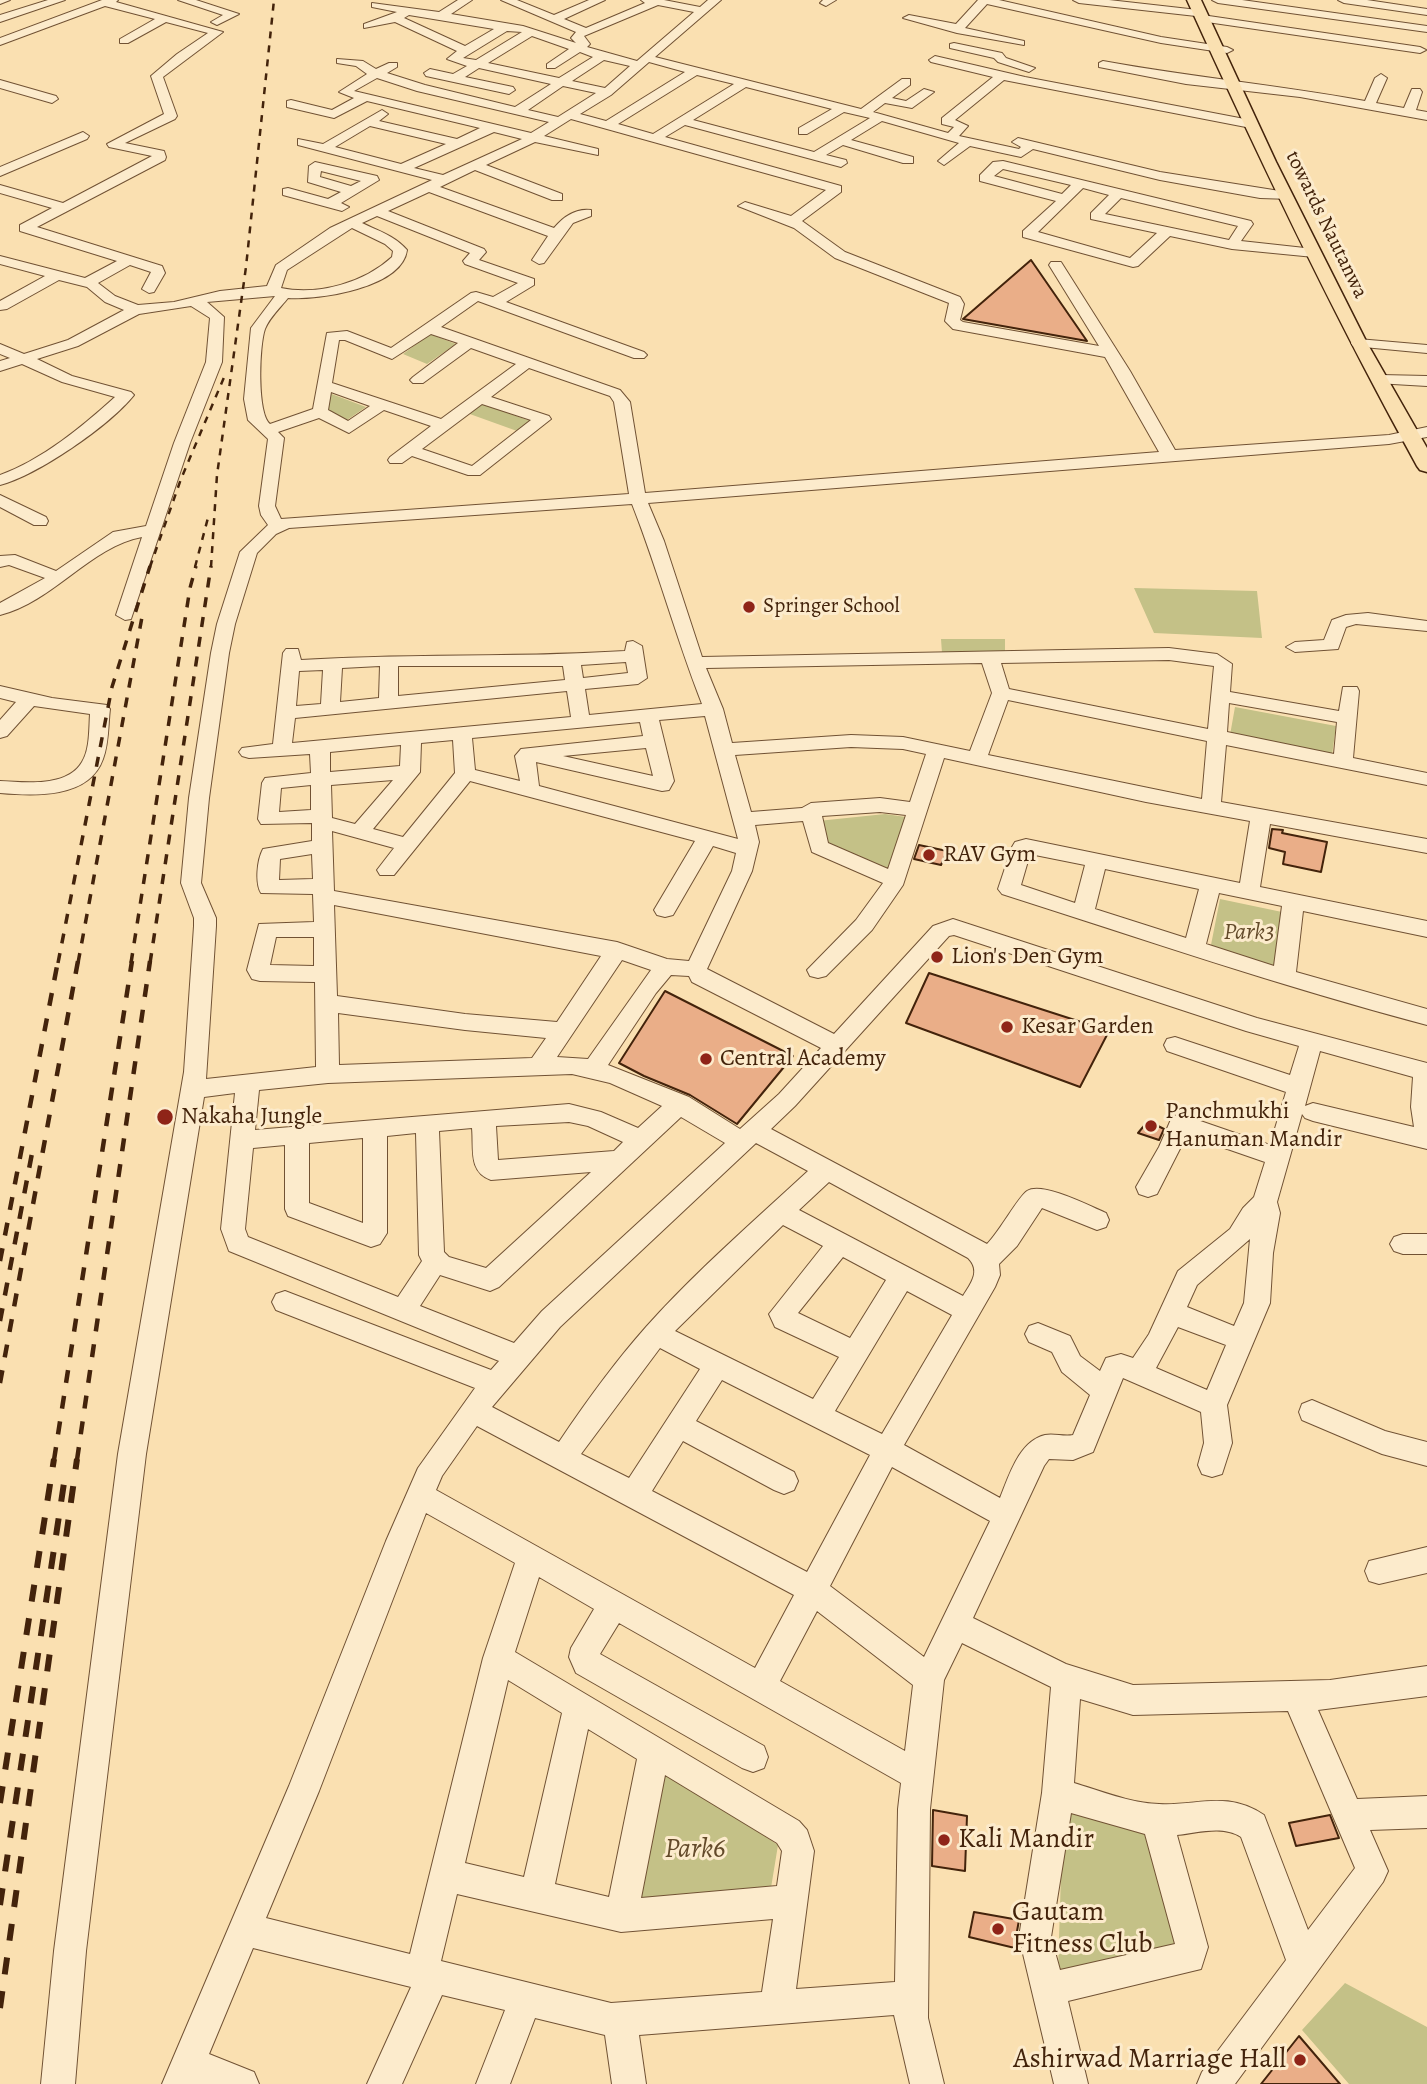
<!DOCTYPE html>
<html>
<head>
<meta charset="utf-8">
<style>
	body { margin:0 }
	canvas { display:block; background:#fae0b1 }
</style>
</head>
<body>
<canvas width="1427" height="2084"></canvas>
<script>
const ctx = document.querySelector('canvas').getContext('2d');
ctx.lineJoin = 'round';
function paint(path, color) {
  ctx.fillStyle = color;
  ctx.fill(path, 'evenodd');
}
function strokePath(path, color, width, dash) {
  ctx.strokeStyle = color;
  ctx.lineWidth = width;
  ctx.lineCap = dash ? 'butt' : 'round';
  ctx.setLineDash(dash || []);
  ctx.stroke(path);
}
function label(font, color, halo, rows, align = 'center') {
  ctx.font = font + ' Alegreya,serif';
  ctx.lineWidth = 6;
  ctx.setLineDash([]);
  ctx.textBaseline = 'middle';
  ctx.strokeStyle = halo;
  ctx.fillStyle = color;
  for (const [text, x, y, turn = 0] of rows) {
    ctx.save();
    ctx.translate(x, y);
    ctx.rotate((+turn || 0) * Math.PI / 180);
    ctx.textAlign = isNaN(turn) ? turn : align;
    if (halo) ctx.strokeText(text, 0, 0);
    ctx.fillText(text, 0, 0);
    ctx.restore();
  }
}
paint(new Path2D(`
	M430,334L456,344L427,364L403,354Z
	M329,393L366,407L347,420L329,412Z
	M481,403L530,421L517,431L467,413Z
	M1134,588L1257,591L1262,638L1154,633Z
	M941,639H1005V652L942,653Z
	M1235,707L1336,726L1332,755L1230,735Z
	M885,814L906,817L886,872L824,845L818,821Z
	M1220,899L1282,912L1274,970L1210,950Z
	M661,1766L778,1845L770,1894L633,1904Z
	M1063,1809L1147,1827L1177,1951L1058,1971Z
	M1345,1983L1427,2027V2084H1349L1302,2030Z`), '#c4c187');
const building = new Path2D(`
	M1031,260L1087,341L963,319Z
	M1272,829L1283,830L1282,833L1327,842L1321,872L1283,864L1285,852L1269,848Z
	M919,845L947,851L941,865L914,859Z
	M929,973L1109,1031L1080,1087L906,1023Z
	M665,991L793,1056L737,1124L690,1095L644,1076L619,1063Z
	M1148,1121L1164,1129L1159,1140L1138,1133Z
	M933,1810L967,1816L965,1871L932,1866Z
	M1330,1815L1339,1838L1296,1846L1289,1823Z
	M974,1912L1019,1920L1016,1937L1019,1949L969,1937Z
	M1299,2036L1340,2084H1261Z`);
paint(building, '#eaae88');
strokePath(building, '#43230b', 2);
const minor = new Path2D(`
	M0,0H10L0,4Z
	M48,0H65L0,22V15Z
	M102,0H118L116,2L223,32L163,77L177,116L175,119L125,143L164,151L166,157L165,160L37,227L162,266L165,273L154,292L149,293L142,289L151,272L130,265L98,283L115,296L138,305L174,302L220,291L267,286L276,265L330,228L432,180L298,145V139L323,144L382,110L388,114L379,121L457,139L480,128L367,101L334,118L287,107V101L291,100L332,110L354,98L339,92L367,74L356,66L337,63V59L363,61L376,69L389,63H397V67L387,73L425,85L515,107L551,84L479,68L465,77L513,87L515,90L509,94L426,76L424,73L430,69L453,74L467,66L447,59L457,51L395,22L364,28V24L397,12L372,7V3L439,12L458,0H472L451,14L523,26L576,43L571,38L576,32L501,0H517L554,15L589,0H605L564,19L586,28L645,3L641,0H664L700,7L708,0H721L655,57L861,109L902,79H910V85L892,98L906,101L924,89L934,92L912,108L885,103L873,112L948,133L954,127L942,124V118L993,77L931,62L929,60L935,56L1025,77L1255,121V127L1251,128L1004,80L955,120L968,126L959,136L1019,149L1021,147L1012,142L1018,138L1160,172L1286,192L1291,193V199L1260,198L1160,180L1033,149L1021,157L970,146L944,165L938,161L959,143L882,121L851,140L913,157V163H903L843,145L826,155L846,160L847,163L841,167L685,125L665,137L841,186V192L802,221L845,252L960,297L964,304L960,320L963,322L1099,346L1049,265L1051,262H1061L1130,371L1175,450L1389,435L1427,427V437L1389,444L648,503L664,541L702,657L1169,648L1217,654L1232,664L1230,692L1339,711L1343,687H1357L1359,691L1353,758L1427,773V785L1226,745L1221,802L1427,839V853L1270,824L1260,887L1427,921V937L1303,911L1296,972L1427,1009V1025C1283,987 1143,939 1002,894L998,889L1012,847L1015,842L1026,839L1240,883L1250,821L1146,802L944,758L903,885L872,930L826,976L818,978L810,976L807,970L856,920L883,883L812,852L803,821L755,825L759,842L752,871L707,969L834,1034L933,926L953,919L1257,1018L1427,1063V1149L1313,1121L1305,1118L1302,1114L1277,1202L1280,1213L1273,1253L1270,1303L1227,1405L1232,1443L1222,1474L1212,1477L1202,1474L1198,1465L1204,1443L1201,1412L1123,1378L1093,1452L1073,1460L1049,1459L1044,1466L973,1618L1066,1664L1133,1685L1330,1680L1427,1666V1696L1318,1710L1357,1799L1427,1796V1828L1370,1830L1388,1871L1383,1882L1235,2084H1197L1202,2072L1286,1960L1241,1837C1223,1825 1197,1833 1177,1835L1208,1947L1201,1969L1068,2001L1088,2084H1054L1019,1937L1042,1793L1051,1687L962,1643L944,1680L930,1809L928,2018L944,2084H910L894,2015L639,2035L646,2084H612L605,2035L535,2018L510,2084H476L505,2010L442,1995L402,2084H367L411,1987L253,1948L209,2054L254,2072L259,2084H162L289,1786L386,1541L418,1468L475,1388L276,1310L272,1302L276,1294L285,1291L491,1370L499,1361L229,1251L221,1229L235,1093L204,1097L146,1454L86,1951L75,2084H41L54,1951L118,1454L184,1072L194,926V918L181,883L189,798L211,653L217,624L240,552L268,525L261,515L259,506L268,439L248,420L244,399L251,328L275,296L207,302L224,317L222,362L190,443L131,619L125,620L116,615L142,537C91,546 53,602 0,615V603L45,578L9,565L0,567V556L15,555L56,571L113,532L146,526L174,443L206,362L210,318L191,306L139,314L78,346L37,359L72,376L131,392L134,395C109,426 38,475 0,485V475C42,460 83,426 115,397L62,382L22,364L0,371V361L10,358L0,354V344L24,354L68,340L124,310L105,302L87,287L59,280L7,309L0,310V301L45,276L0,264V256L85,278L117,261L20,231V225L52,208L0,193V185L63,203L152,156L109,147L107,144L164,114L151,76L177,54L208,33L166,22L128,43H120V39L155,19L105,6L0,45V38ZM658,5L694,12L637,61L587,47L590,44L584,36ZM409,15L494,29L465,46L404,18ZM507,31L522,32L476,60L463,58ZM532,36L569,49L547,64V68H555L580,52L593,57L559,78L488,63ZM604,60L630,66L605,88L572,81ZM649,62L685,72L606,121L580,114L611,95ZM697,75L734,84L653,134L618,124ZM377,78L417,91L549,122L531,133L354,91ZM563,86L596,93L558,117L528,110ZM746,87L832,109L799,128V134H807L844,112L870,118L814,152L693,120ZM571,119L826,190L791,216L745,202L738,206L794,228L835,258L949,303L945,321L953,329L1105,357L1159,452L645,493L630,402L620,390L441,327L478,301L634,358H644L647,355L644,352L506,302L534,285V279L479,260L486,252L484,249L388,211L429,192L548,236L532,260L539,264L544,263L573,223L591,216V210C576,208 563,217 554,228L440,187L475,170L552,200H562V194L486,165L535,142L598,155V149L544,136ZM370,126L446,144L401,164L335,147ZM494,132L522,139L443,175L414,168ZM377,216L470,253L463,261L465,264L518,283L493,297L476,292L471,293L391,348L347,331L327,333L313,409L270,424C257,413 259,346 265,329C269,318 281,307 288,298C319,300 402,288 407,250C395,236 379,231 362,223ZM352,228L385,244L393,251L392,257C365,282 319,296 281,288L287,270ZM431,334L458,343L413,377L410,380L413,383H423L471,348L516,364L441,419L332,383L339,340H345L392,359ZM529,368L610,396L614,402L629,494L281,519L275,506L284,438L278,432L319,418L349,433L384,410L431,426L390,457L388,460L390,463H402L412,456L468,475H480L551,419L549,416L491,397ZM331,392L370,406L348,421L328,410ZM482,404L531,420L472,466L422,449ZM632,504C658,570 676,638 702,704L589,715L585,689L638,684L647,678L642,646L633,641L627,642L625,651C517,658 408,653 301,660L298,649H286L283,653L273,744L242,748L239,752L242,756L249,758L310,754L311,773L265,778L262,783L258,819L261,824L312,823V841L263,849C257,860 255,883 261,893L313,894L314,922L259,924L247,970L252,979L260,981L315,982L316,1067L206,1079L216,926V918L201,883L209,798L229,653L235,624L257,553L276,534L289,528ZM1169,660L1214,666L1208,729L1009,689L1001,663ZM626,662L628,673L583,678L581,665ZM982,663L992,693L970,751L903,737L851,735L732,743L723,709L706,668ZM380,666L379,698L340,702L342,668ZM398,666H563L565,680L398,696ZM323,670L321,704L296,706L299,671ZM567,691L571,717L292,743L295,718ZM1008,700L1207,741L1202,799L988,755ZM1229,703L1337,722L1334,754L1227,732ZM705,716L738,839L539,786L536,762L662,791L669,790L674,781L659,720ZM640,722L643,736L521,749L515,756L520,781L475,770L472,738ZM453,740L455,773L403,837L373,829L420,772L421,743ZM401,745L400,766L330,772V752ZM851,747L903,749L926,754L910,802L880,798L811,803L802,808L751,812L735,755ZM646,748L653,776L563,756ZM393,780L355,824L332,818L331,785ZM470,781L695,841L654,910L657,915L665,917L673,915L713,846L736,853L732,871L689,961L667,959L617,942L334,891L332,831L394,848L377,870L380,875H394ZM311,785V810L279,812L281,788ZM880,812L906,815L888,869L828,843L822,816ZM312,854L313,879L279,880L280,859ZM1030,854L1085,865L1075,903L1021,885ZM1105,869L1199,889L1186,938L1095,909ZM1219,893L1282,906L1274,966L1206,944ZM334,905L601,956L557,1022L465,1014L337,996ZM954,935L1246,1031L1299,1046L1290,1075L1175,1037L1167,1039L1164,1045L1167,1051L1286,1092L1270,1145L1180,1114L1172,1117L1159,1147L1136,1187L1139,1194L1148,1197L1157,1194L1187,1135L1265,1162L1254,1197L1243,1208L1230,1229L1178,1271L1149,1334L1133,1358L1121,1354L1106,1358L1100,1371L1080,1356L1070,1336L1038,1323L1029,1326L1025,1334L1029,1342L1052,1352L1062,1372L1090,1395L1073,1435C1064,1437 1054,1433 1045,1435C1019,1441 1009,1476 1000,1498L904,1445L995,1287L1000,1275L999,1264L1017,1246L1042,1208L1097,1230L1106,1227L1109,1220L1106,1213C1090,1206 1042,1181 1027,1191C1018,1197 1000,1231 987,1244L771,1129L795,1106L949,936ZM276,937H314V966L270,965ZM622,960L651,970L588,1059L557,1057ZM671,975L689,976L692,982L821,1048L779,1094L740,1129L689,1097L608,1065L656,993ZM338,1013L465,1030L546,1038L532,1058L339,1065ZM1320,1051L1413,1077L1411,1107L1414,1127L1313,1103L1305,1106ZM572,1074L610,1083L662,1106L638,1128L601,1112L569,1104L255,1130L259,1090L328,1083ZM681,1117L725,1143L542,1311L514,1343L420,1306L440,1275L490,1291L499,1287ZM569,1122L588,1126L623,1142L614,1151L498,1160L496,1126ZM472,1128C474,1149 468,1172 491,1180L591,1172L486,1268L449,1257L444,1252L439,1131ZM416,1133L419,1255L422,1261L398,1297L248,1237L245,1229L253,1148L285,1145V1209L288,1216L371,1247L380,1244L387,1233V1136ZM363,1138V1223L309,1203V1143ZM756,1143L808,1171C753,1222 696,1271 646,1327C614,1363 586,1402 559,1442L492,1407L560,1327ZM829,1182L968,1258C981,1271 971,1283 963,1296L799,1210ZM783,1225L823,1246L769,1314L775,1327L839,1357L813,1399L675,1331ZM1250,1239L1244,1303L1234,1326L1187,1307L1197,1285ZM843,1257L886,1280L850,1338L798,1313ZM907,1291L952,1315L882,1434L835,1411ZM1178,1327L1226,1345L1207,1390L1156,1368ZM660,1348L700,1369L629,1478L581,1454ZM722,1380L870,1455L807,1572L652,1491L683,1441L774,1490L784,1494L794,1490L798,1481L794,1472L696,1421ZM477,1426L794,1595L755,1668L436,1490L442,1476ZM892,1467L990,1521L924,1657L830,1586ZM426,1513L515,1563L483,1658L410,1954L266,1918L319,1791ZM539,1577L594,1609L571,1648L569,1657L576,1673L742,1768L753,1772L764,1768L768,1757L764,1746L600,1654L619,1623L901,1783L898,1809L895,1982L796,1989L814,1851L807,1830L799,1821L515,1652ZM817,1611L913,1685L905,1751L780,1681ZM508,1680L562,1713L524,1877L465,1863ZM1080,1699L1133,1715L1288,1711L1355,1868L1308,1930L1264,1815C1226,1790 1199,1806 1159,1804C1130,1803 1101,1791 1074,1783ZM588,1729L637,1759L609,1897L555,1884ZM665,1775L777,1843L782,1851L777,1886L641,1898ZM1071,1813L1145,1834L1175,1944L1060,1970L1051,1937ZM457,1894L621,1932L773,1919L762,1992L611,2003L441,1961Z
	M178,0H196L239,14L217,25L211,22L223,15Z
	M836,0L826,6L820,3L823,0Z
	M978,0H999L1161,37L1227,47L1233,50L1227,53L1161,43L987,4L965,28L1024,41V45L957,33L903,18L909,15L956,24Z
	M1073,0H1109L1198,10L1202,11V15L1420,47L1426,50L1420,53L1200,21L1196,20V16L1079,3Z
	M1212,0H1242L1427,26V32L1218,3Z
	M1338,0H1367L1427,9V15L1344,3Z
	M954,43L1002,53L1006,58L1035,68L1029,72L998,62L994,58L950,48V44Z
	M1103,61C1190,77 1278,85 1365,101L1375,78L1381,74L1387,78L1376,103L1404,108L1412,89H1420L1422,92L1416,110L1427,112V120L1300,97L1186,84L1099,67V63Z
	M0,80L56,96L58,99L52,103L0,88Z
	M83,132L89,136L87,139L0,176V167Z
	M1003,161L1251,221L1253,224L1241,241L1314,249L1321,253L1314,257L1232,249L1170,236L1138,266L1133,267L1023,237V231L1056,201L980,181V175L993,162ZM1003,169L1071,185L1062,194L994,176ZM1083,188L1109,195L1091,213V219L1157,233L1130,258L1038,232ZM1121,198L1238,226L1229,240L1105,214Z
	M315,162L377,176L379,180L341,203L349,207L342,211L283,195V189L288,188L328,199L341,192L308,182L309,166ZM321,171L361,181L351,186L320,177Z
	M1358,339L1427,345V353L1353,346L1351,343L1353,340Z
	M1381,375L1427,376V386L1376,383L1373,380L1376,377Z
	M0,495L46,517L48,521L46,525H34L0,507Z
	M1368,613L1427,621V631L1356,624L1346,627L1338,649L1295,652L1286,647L1295,642L1324,640L1332,620L1346,615Z
	M0,686L52,698L107,705L110,709C108,725 109,743 103,759C89,799 34,796 0,793V781C24,782 67,788 82,762C90,749 89,729 90,714L34,706L7,736L0,738V720L16,702L0,698Z
	M1403,1234H1427V1254H1403L1394,1251L1390,1244L1394,1237Z
	M1312,1400L1385,1431L1427,1442V1466L1382,1454L1302,1420L1299,1412L1302,1404Z
	M1427,1547V1573L1379,1584L1369,1581L1365,1571L1369,1561Z`);
const major = new Path2D(`
	M1187,0H1201L1276,162L1367,343L1427,448V472L1420,470L1417,466C1333,314 1259,159 1187,0Z`);
strokePath(minor, '#715234', 2);
strokePath(major, '#43230b', 3);
paint(minor, '#fcebcc');
paint(major, '#fae0b1');
strokePath(new Path2D(`
	M150,567L181,479L225,375
	M195,567L209,514
	M211,567L217,475L246,267L274,0`), '#43230b', 2.5, [7, 7]);
strokePath(new Path2D(`
	M58,963L112,687L150,566
	M78,963L142,617
	M131,963L190,588L196,566
	M150,963L211,566`), '#43230b', 3.5, [10, 10]);
strokePath(new Path2D(`
	M0,1261L58,961
	M0,1321L33,1148
	M0,1383L78,961
	M54,1460L132,961
	M77,1460L150,961`), '#43230b', 4.5, [13, 13]);
strokePath(new Path2D(`
	M0,1803L54,1459
	M0,1905L64,1483
	M0,2008L77,1459`), '#43230b', 6, [17, 17]);
for (const [x, y, r, color] of [
	[749,607,7,"#8f2418"],
	[929,855,7,"#8f2418"],
	[937,957,7,"#8f2418"],
	[1007,1027,7,"#8f2418"],
	[706,1059,7,"#8f2418"],
	[165,1117,9,"#8f2418"],
	[1151,1126,7,"#8f2418"],
	[944,1840,7,"#8f2418"],
	[998,1929,7,"#8f2418"],
	[1300,2060,7,"#8f2418"]
]) {
  const dot = new Path2D();
  dot.arc(x, y, r, 0, 2 * Math.PI);
  ctx.fillStyle = color;
  ctx.fill(dot);
  strokePath(dot, '#fcebcc', 2.5);
}
label('21px', '#43230b', '#fcebcc', [
	["towards Nautanwa",1326,225,64]
]);
label('21px', '#43230b', '#fcebcc', [
	["Springer School",763,607]
], 'left');
label('24px', '#43230b', '#fcebcc', [
	["RAV Gym",943,855],
	["Lion's Den Gym",951,957],
	["Kesar Garden",1021,1027],
	["Central Academy",720,1059],
	["Panchmukhi",1165,1112],
	["Hanuman Mandir",1165,1140],
	["Nakaha Jungle",181,1117]
], 'left');
label('italic 24px', '#634a2a', '#fcebcc', [
	["Park3",1249,933]
]);
label('28px', '#43230b', '#fcebcc', [
	["Kali Mandir",958,1840],
	["Gautam",1012,1913],
	["Fitness Club",1012,1945],
	["Ashirwad Marriage Hall",1286,2060,"right"]
], 'left');
label('italic 28px', '#634a2a', '#fcebcc', [
	["Park6",695,1850]
]);
</script>
</body>
</html>
